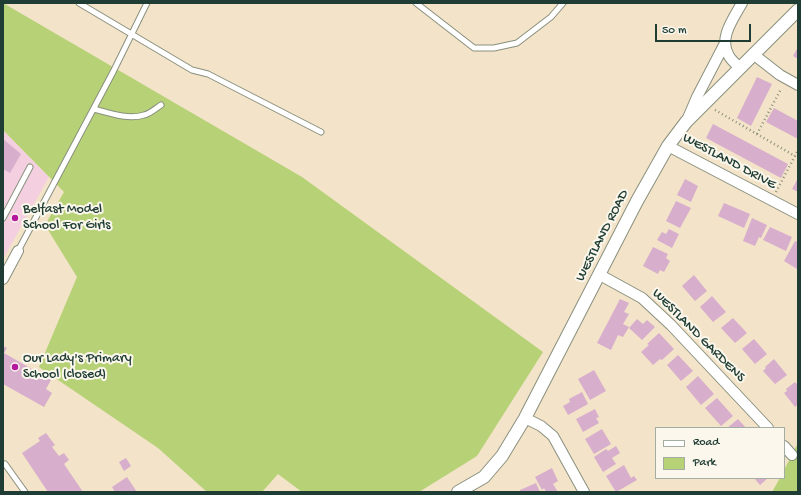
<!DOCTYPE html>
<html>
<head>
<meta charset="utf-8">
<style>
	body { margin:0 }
	#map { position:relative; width:801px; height:495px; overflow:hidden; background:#f3e3c8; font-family:"Gochi Hand",sans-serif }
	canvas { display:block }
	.frame { position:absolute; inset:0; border:4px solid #1f3d34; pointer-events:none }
	.legend { position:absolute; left:655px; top:427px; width:130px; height:52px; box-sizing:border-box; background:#fbf7ec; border:1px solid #a3ada2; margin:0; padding:5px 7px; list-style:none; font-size:12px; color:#1f3d34 }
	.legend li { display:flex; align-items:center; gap:8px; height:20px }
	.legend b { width:20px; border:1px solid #a3ada2 }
	.scale { position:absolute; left:655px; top:24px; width:96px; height:18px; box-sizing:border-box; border:2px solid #1f3d34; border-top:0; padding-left:5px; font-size:12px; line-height:14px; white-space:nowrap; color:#1f3d34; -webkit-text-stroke:3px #fbf7ec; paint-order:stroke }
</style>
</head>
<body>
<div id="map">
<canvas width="801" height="495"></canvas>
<div class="frame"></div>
<ul class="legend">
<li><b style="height:5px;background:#fff"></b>Road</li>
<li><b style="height:11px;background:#b6d176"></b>Park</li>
</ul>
<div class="scale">50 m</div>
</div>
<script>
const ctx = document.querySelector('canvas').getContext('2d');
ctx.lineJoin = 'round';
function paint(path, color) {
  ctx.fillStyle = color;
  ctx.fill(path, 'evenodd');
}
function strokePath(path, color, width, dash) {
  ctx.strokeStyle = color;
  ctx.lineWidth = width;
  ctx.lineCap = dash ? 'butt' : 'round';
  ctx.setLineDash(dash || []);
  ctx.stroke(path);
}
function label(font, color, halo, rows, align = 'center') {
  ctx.font = font + ' "Gochi Hand",sans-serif';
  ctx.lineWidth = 4;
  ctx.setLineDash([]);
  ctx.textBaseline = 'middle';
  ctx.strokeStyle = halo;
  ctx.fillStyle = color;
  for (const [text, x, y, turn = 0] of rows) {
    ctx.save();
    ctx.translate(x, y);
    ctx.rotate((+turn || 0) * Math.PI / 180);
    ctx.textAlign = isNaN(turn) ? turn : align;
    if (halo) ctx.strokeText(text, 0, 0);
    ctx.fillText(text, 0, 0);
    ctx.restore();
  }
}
paint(new Path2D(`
	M3,130L49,177L3,259Z`), '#f3cfdf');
paint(new Path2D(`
	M3,3L302,177L543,352L477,456L419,492H302L278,474L262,492H207L158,448L39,367L77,277L45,225L64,192L3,130Z
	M798,443V492H772L780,478H784V470Z`), '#b6d176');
paint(new Path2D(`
	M798,47V59L793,56Z
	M757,77L772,84L751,126L737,118Z
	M774,108L798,121V139L766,122Z
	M713,124L788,164L781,178L706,138Z
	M3,139L21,154L10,173L3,169Z
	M798,178V192L792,189Z
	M685,179L698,186L691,202L677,195Z
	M676,201L691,208L680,228L666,221Z
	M724,203L750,214L744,228L718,216Z
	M752,218L767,225L761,238L759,237L755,246L743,241Z
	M770,227L792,237L786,251L763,240Z
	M669,229L679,234L672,248L657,240L662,232L666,234Z
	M795,241L798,242L797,269L784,261Z
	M653,247L668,254L666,258L670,261L664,272L660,270L658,274L643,266Z
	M694,275L707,291L695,301L682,286Z
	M712,296L726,312L713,322L700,307Z
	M620,299L629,303L624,312L629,314L623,324L629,327L623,337L618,335L611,350L597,343Z
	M733,318L747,333L735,343L721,328Z
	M637,319L643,324L647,320L655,327L642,340L629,328Z
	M659,333L674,349L662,360L660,359L653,365L641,352L649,345L647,344Z
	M754,339L767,354L755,364L742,349Z
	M3,346L7,348L4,353L51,380L46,389L52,393L44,407L3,384Z
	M678,355L693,371L681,381L667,365Z
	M774,359L787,375L775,384L763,371L766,368L765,367Z
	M594,370L606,391L590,400L578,379Z
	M698,376L714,394L701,405L686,387Z
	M795,382L798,385V404L795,407L784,393L787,391L786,389Z
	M582,392L588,404L568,415L563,406L570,402L569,399Z
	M717,398L733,416L721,426L705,408Z
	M595,409L599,417L596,418L599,423L583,432L576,419Z
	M738,419L746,428H727Z
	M602,429L611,444L594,454L585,439Z
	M46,433L55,445L52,447L59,456L64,453L69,460L64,464L83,492H48L22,453L40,441L38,438Z
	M616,446L620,453L612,458L616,464L603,472L594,457L606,449L608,451Z
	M126,458L131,466L124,471L119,462Z
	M624,465L631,478L634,476L637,480L616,492L606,476Z
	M552,468L558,481L553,484L558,492H546L544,488L542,490L535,477Z
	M127,477L137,492H115L112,487Z
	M754,478H768L760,485Z
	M536,483L540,492H520V490Z`), '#d8aecd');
const service = new Path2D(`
	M79,3L192,70L208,74L321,132
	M416,3L474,48H494L517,43L551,17L563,3
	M94,109C109,113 128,120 144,115C150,114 156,108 161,105
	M3,218L30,167
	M18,251L113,72L147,3
	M5,464L25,492`);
const minor = new Path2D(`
	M753,54L780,75L798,85
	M740,68C736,64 731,60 729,56C718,39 733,19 742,3
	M688,118L697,97L724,45
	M668,146L798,214
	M600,275L642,298L671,325L768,428
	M3,279L18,251
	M525,418L541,426L553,436L584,492
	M784,446L792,455`);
const tertiary = new Path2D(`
	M458,492L484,477L502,456L525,418L637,201L668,146L686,122L798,10`);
strokePath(service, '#89907e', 7);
strokePath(minor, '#89907e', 12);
strokePath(tertiary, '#89907e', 14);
strokePath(new Path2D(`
	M715,110L795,156
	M757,134L781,89
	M776,192L798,150`), '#89907e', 2.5, [1, 3]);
strokePath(service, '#fff', 5);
strokePath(minor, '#fff', 10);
strokePath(tertiary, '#fff', 12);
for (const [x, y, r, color] of [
	[15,218,4,"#b5179e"],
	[15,367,4,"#b5179e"]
]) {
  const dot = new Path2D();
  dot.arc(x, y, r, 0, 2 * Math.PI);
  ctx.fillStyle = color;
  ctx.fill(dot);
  strokePath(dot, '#fbf7ec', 1.5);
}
label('14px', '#1f3d34', '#fbf7ec', [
	["WESTLAND DRIVE",729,162,28],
	["WESTLAND ROAD",603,236,-63],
	["WESTLAND GARDENS",698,336,45]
]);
label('14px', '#1f3d34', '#fbf7ec', [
	["Belfast Model",23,210],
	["School For Girls",23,226],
	["Our Lady's Primary",23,359],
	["School (closed)",23,375]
], 'left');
</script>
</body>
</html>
